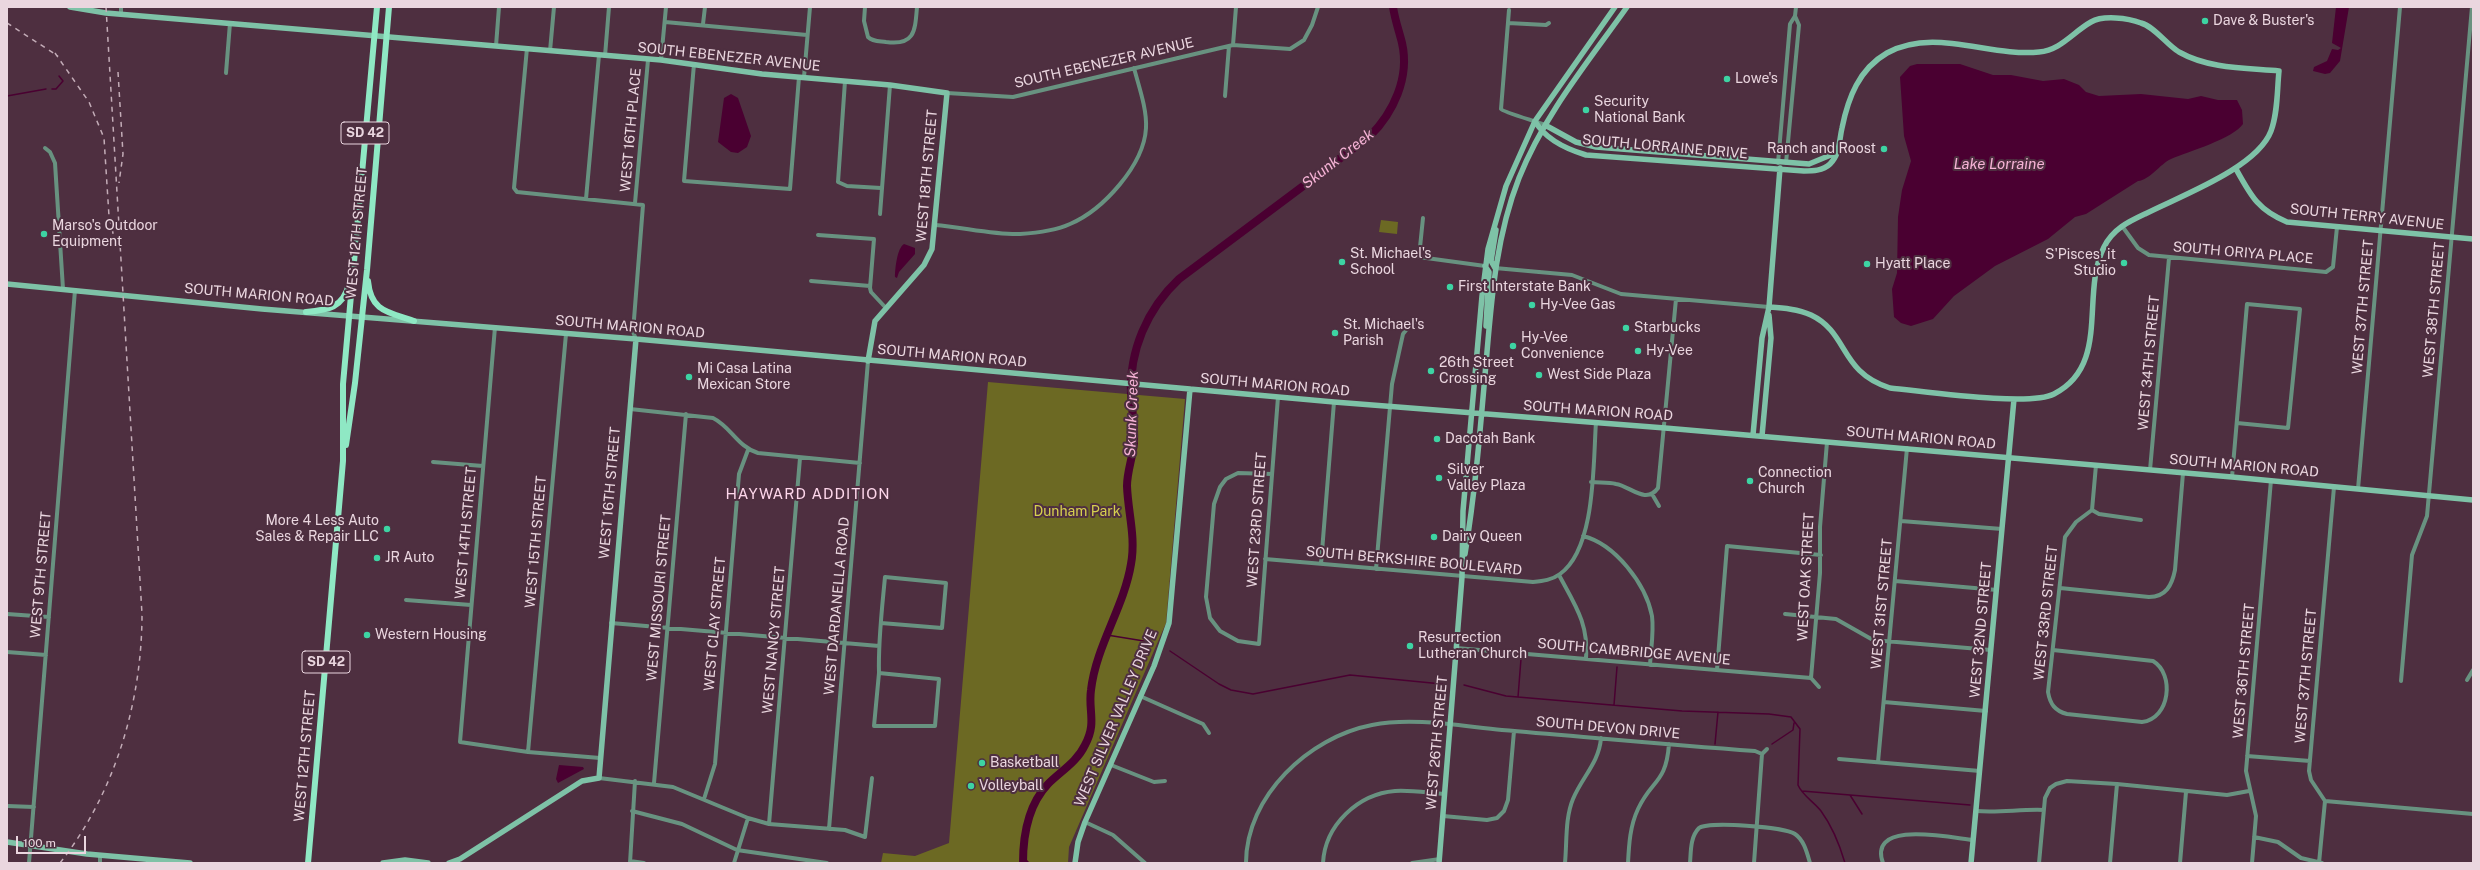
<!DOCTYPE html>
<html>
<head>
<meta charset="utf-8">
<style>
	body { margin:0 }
	#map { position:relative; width:2480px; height:870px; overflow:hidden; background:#4e2f40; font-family:"Public Sans",sans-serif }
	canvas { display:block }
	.frame { position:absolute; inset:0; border:8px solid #ead6df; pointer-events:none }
	.scale { position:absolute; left:16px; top:836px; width:70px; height:18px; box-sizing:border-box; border:2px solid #ead6df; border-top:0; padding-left:5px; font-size:12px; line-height:14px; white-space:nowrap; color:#ead6df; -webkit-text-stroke:3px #4e2f40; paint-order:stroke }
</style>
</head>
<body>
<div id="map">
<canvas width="2480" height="870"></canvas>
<div class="frame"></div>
<div class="scale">100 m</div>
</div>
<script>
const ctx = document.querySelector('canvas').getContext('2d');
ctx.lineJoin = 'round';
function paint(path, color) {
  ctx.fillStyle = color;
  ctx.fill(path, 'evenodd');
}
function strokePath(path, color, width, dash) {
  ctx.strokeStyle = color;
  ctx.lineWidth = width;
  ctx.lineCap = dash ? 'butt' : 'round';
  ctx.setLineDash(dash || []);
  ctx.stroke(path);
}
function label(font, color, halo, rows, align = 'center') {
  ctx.font = font + ' "Public Sans",sans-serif';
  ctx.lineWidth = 4;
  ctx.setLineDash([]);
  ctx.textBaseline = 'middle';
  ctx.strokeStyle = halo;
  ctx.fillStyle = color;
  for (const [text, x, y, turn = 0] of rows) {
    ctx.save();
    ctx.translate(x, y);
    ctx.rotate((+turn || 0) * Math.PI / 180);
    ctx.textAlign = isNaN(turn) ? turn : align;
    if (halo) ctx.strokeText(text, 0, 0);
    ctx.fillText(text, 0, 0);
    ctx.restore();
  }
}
paint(new Path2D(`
	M1381,220L1398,222L1397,234L1379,232Z
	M988,382L1185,399L1166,623L1069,847L1068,863H881L883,853L915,856L949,843Z`), '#6c6923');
paint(new Path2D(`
	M2336,7H2349L2340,61L2330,73L2325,74L2313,71L2314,67L2327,61L2332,49L2338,50L2341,48L2332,43Z
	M1917,64H1960L1993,75H2011L2043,81L2064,79L2079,85L2086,92L2099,96L2141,94L2188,99L2201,96L2218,100H2237L2242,110L2243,124C2234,138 2188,152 2171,159C2160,164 2150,180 2138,181L2086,214L2075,217L2048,239L1995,266L1954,296L1933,319L1911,326L1901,323L1894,317L1892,289L1897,273L1898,217L1902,190L1911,161L1904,136L1900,77L1910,66Z
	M731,94L738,98L751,136L747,147L738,153L731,152L718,142L724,98Z
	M904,244L915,248V254L899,272L897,278L895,277C895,270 897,248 904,244Z
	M559,765L583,767L584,769L558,783L556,779Z`), '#4a0031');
strokePath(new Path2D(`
	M52,89H56L63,81L59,76
	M7,96L46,89
	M1107,635L1150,642
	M1170,651L1219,684L1231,690L1253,694L1350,675L1442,684
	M1464,685L1506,696L1682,711L1769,714L1791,717L1800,729L1798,785C1802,795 1814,802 1821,811C1832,826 1840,846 1845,863
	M1518,697L1521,659
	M1614,705L1617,667
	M1715,744L1718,712
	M1772,744L1793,730L1794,723
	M1802,791L1970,805
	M1850,795L1862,814
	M1023,857L1029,863`), '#4a0031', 1.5);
strokePath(new Path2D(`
	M1023,863C1023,835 1028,805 1048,784C1061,771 1077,762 1085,745C1097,723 1088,711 1091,690C1096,646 1124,607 1131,564C1136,537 1128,513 1127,486C1127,471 1133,457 1134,442C1135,426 1132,411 1131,395C1129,351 1147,309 1179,279L1370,136C1393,113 1410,78 1402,43C1399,31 1395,20 1393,7`), '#4a0031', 8);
strokePath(new Path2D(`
	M865,7L864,21L868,37C873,42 880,41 886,42C915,46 915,31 917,7
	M1509,10L1501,109C1503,112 1538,122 1545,125
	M121,14V7
	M665,22L807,35
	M1508,23L1546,25L1549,23
	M703,24L705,7
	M1233,45L1236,7
	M496,46L499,7
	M527,48L514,188L517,192L643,205L633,332L636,339
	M550,51L554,7
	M605,56L609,7
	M661,60L666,7
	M694,64L684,181L790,189L799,77
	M226,73L230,23
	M804,77L810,7
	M845,81L838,182L847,186L881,188
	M947,93L1013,97L1233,45L1290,49L1304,40L1312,25L1318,7
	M1225,96L1229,46
	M45,148L50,152L55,163L63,289
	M1778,163L1790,24L1795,16L1796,7
	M1786,163L1799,25L1795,16
	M586,199L599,55
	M635,203L648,60
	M880,214L890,85
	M1423,218L1419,257L1485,266
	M935,225C962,227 994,235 1020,234C1036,233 1055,231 1070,224C1103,210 1144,165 1146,128C1147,109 1139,87 1134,68
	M2122,226L2138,248L2149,255L2326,272L2333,267L2337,227
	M818,235L874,239L870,288L871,292L885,307
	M1495,268L1572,275L1621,294L1769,307
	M811,281L870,286
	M495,327L460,742L528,752L600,758
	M630,409L713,418C731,427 738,447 758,453L860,463
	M433,462L483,466
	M2150,470L2169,258
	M1272,474L1238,473L1226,479L1220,487L1214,504L1206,597L1210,618L1220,631L1238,641L1259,644L1278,397
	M2232,477L2247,304L2300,309L2288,428L2237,423
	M1591,482C1599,483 1608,482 1616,484C1630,486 1646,505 1658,488L1676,299
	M2358,489L2400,7
	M1652,494L1659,506
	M2092,510L2099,514L2141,520
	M1901,521L2002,529
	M1583,536C1615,544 1646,584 1652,616C1654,632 1651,648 1650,665
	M1265,559L1533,582C1543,581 1552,580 1560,574C1596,548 1593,463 1596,422
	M1321,564L1334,402
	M1376,569L1392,384L1403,334L1410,325L1416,321
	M1559,575C1575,605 1589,624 1586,659
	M1895,581L1997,590
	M2060,588L2149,597C2166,597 2172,585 2175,570L2183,473
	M406,600L471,605
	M7,614L49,617
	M1785,614L1836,619L1873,640L1991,650
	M611,623L879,646
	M1456,648L1811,678
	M2053,650L2153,661C2175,674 2170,719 2142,722L2067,714C2055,711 2050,704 2048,692L2065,537L2076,522L2092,510L2096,465
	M7,652L46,655
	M1717,670L1727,546L1821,555
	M879,673C878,641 882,609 885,577L946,583L942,628L881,623
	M879,673L939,679L935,726H874Z
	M2467,680L2473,670
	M2401,681L2412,555L2427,516L2472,7
	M1819,687L1811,678L1820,573V527L1827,442
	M1140,696L1203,724L1209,733
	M1884,702L1986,711
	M528,752L566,334
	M1762,754L1767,749
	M2247,756L2310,761
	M1839,759L1980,771
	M1878,762L1907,448
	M1111,765L1154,782L1165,781
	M599,778L673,787L748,818L769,824L845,830L865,837L872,778
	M654,783L686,414
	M704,799L715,764L739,474L748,450
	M2325,801L2473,814
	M7,806L34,807
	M632,811L682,824L737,850L827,863
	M1976,811C1999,813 2021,809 2044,810
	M1443,816L1487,820L1497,818L1504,811L1508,800L1514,731
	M1085,822L1113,835L1145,863
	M769,824L800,458
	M829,829L868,361
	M2254,837L2278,842L2301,858L2322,863
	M630,861L644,863
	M29,863L75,290
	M100,863V856
	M630,863L635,781
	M734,863L748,818
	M1246,863C1246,796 1309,737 1372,725C1413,717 1460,726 1502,730C1586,737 1671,745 1755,751L1762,754
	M1323,863C1325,825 1358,794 1395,791C1412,790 1429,793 1445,794
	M1412,863L1440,859
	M1565,863C1567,842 1565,818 1573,799C1582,777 1599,763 1601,738
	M1628,863C1629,844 1630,826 1638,809C1652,779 1666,784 1669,744
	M1690,863C1691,852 1690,837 1699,828C1708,821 1785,827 1795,834C1804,840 1807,853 1810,863
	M1754,863L1762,754
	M1883,863C1867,819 1952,838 1973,840
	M2039,863L2045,798L2050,788L2056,784L2067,781L2117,784L2227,795L2249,791
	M2110,863L2117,784
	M2180,863L2186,792
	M2252,863L2256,816L2246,771L2271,480
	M2319,863L2325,801L2311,780L2309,771L2334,487`), '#689280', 4);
strokePath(new Path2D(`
	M70,7L106,13L661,60L762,74L890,85L947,93L932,249L924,265L875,321L868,361
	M1535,121C1545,139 1566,149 1586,155L1804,171C1812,171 1823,171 1830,164C1840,154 1839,141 1842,128C1848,98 1859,69 1887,53C1934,27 1989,57 2039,52C2061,50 2073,32 2091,22C2103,15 2128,18 2141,23C2155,27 2166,44 2179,52C2209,69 2246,68 2279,71C2277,90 2278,112 2271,131C2257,168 2180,196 2145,214C2128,222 2113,229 2104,247C2080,294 2111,365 2054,394C2029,407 1923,391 1890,388C1839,372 1849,333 1811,315C1798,309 1783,308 1769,307
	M1545,125L1576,142L1596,147L1809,164L1838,152
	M2236,169C2251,196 2258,210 2287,222L2473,239
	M1485,266L1489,272L1486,326
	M1495,268L1491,261L1496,230
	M7,284L262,309L636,339L1334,402L1665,428L2232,477L2473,500
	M1753,435L1762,338L1769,307L1780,168
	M1762,436L1771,338L1769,315
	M1465,554C1476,487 1481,420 1487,352C1492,293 1497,234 1519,178C1544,115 1588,62 1627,7
	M7,842L87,854L190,863
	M383,863L405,860L428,863
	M449,863L460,859L582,781L599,778L636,339
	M1075,863L1078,842L1085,822L1154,666L1169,623L1190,389
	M1439,863L1462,577L1463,511L1482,296L1488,249L1506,186L1535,121L1615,7
	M1971,863L2014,399`), '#7ec2a7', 5.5);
strokePath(new Path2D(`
	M368,281C371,312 388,312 414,321
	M306,312C328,310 343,308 349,284
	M346,445L355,383L367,270L389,7
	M308,863L343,461V384L377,7`), '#8fe8c4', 6);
strokePath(new Path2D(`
	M7,23L58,56
	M55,53L89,102L104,138L109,216L116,246
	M118,72L123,154L119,183
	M60,863C115,793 142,702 142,614L106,7`), '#c3acb7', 1.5, [5, 5]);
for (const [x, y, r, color] of [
	[2205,21,4,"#3dd4a3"],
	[1727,79,4,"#3dd4a3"],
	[1586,110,4,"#3dd4a3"],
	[1884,149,4,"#3dd4a3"],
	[44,234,4,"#3dd4a3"],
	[1342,262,4,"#3dd4a3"],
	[2124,263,4,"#3dd4a3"],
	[1867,264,4,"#3dd4a3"],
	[1450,287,4,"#3dd4a3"],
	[1532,305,4,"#3dd4a3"],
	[1626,328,4,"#3dd4a3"],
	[1335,333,4,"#3dd4a3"],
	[1513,346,4,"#3dd4a3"],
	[1638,351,4,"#3dd4a3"],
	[1431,371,4,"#3dd4a3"],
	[1539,375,4,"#3dd4a3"],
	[689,377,4,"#3dd4a3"],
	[1437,439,4,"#3dd4a3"],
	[1439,478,4,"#3dd4a3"],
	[1750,481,4,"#3dd4a3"],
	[387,529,4,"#3dd4a3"],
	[1434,537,4,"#3dd4a3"],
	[377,558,4,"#3dd4a3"],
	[367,635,4,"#3dd4a3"],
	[1410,646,4,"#3dd4a3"],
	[982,763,4,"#3dd4a3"],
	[971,786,4,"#3dd4a3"]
]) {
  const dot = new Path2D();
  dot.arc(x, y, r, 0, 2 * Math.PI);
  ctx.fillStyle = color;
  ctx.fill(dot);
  strokePath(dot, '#4e2f40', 1.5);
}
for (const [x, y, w] of [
	[365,133,48],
	[326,662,48]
]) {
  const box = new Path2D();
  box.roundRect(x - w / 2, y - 11, w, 22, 3);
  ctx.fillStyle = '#4e2f40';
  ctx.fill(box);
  strokePath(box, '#ead6df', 1);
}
label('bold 13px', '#ead6df', null, [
	["SD 42",365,133],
	["SD 42",326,662]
]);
label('14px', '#ead6df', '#4e2f40', [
	["Dave & Buster's",2213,21],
	["Lowe's",1735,79],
	["Security",1594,102],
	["National Bank",1594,118],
	["Ranch and Roost",1876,149,"right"],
	["Marso's Outdoor",52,226],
	["Equipment",52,242],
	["St. Michael's",1350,254],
	["School",1350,270],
	["S'Pisces_it",2116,255,"right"],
	["Studio",2116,271,"right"],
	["Hyatt Place",1875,264],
	["First Interstate Bank",1458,287],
	["Hy-Vee Gas",1540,305],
	["St. Michael's",1343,325],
	["Parish",1343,341],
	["Starbucks",1634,328],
	["Hy-Vee",1521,338],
	["Convenience",1521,354],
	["Hy-Vee",1646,351],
	["26th Street",1439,363],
	["Crossing",1439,379],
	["Mi Casa Latina",697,369],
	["Mexican Store",697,385],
	["West Side Plaza",1547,375],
	["Dacotah Bank",1445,439],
	["Silver",1447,470],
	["Valley Plaza",1447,486],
	["Connection",1758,473],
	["Church",1758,489],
	["More 4 Less Auto",379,521,"right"],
	["Sales & Repair LLC",379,537,"right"],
	["Dairy Queen",1442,537],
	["JR Auto",385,558],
	["Western Housing",375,635],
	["Resurrection",1418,638],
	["Lutheran Church",1418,654],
	["Basketball",990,763],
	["Volleyball",979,786]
], 'left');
label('14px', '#ead6df', '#4e2f40', [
	["SOUTH EBENEZER AVENUE",729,57,6],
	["SOUTH EBENEZER AVENUE",1104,63,-13],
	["WEST 16TH PLACE",631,130,-85],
	["SOUTH LORRAINE DRIVE",1665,147,5],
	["WEST 18TH STREET",927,176,-85],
	["SOUTH TERRY AVENUE",2367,217,6],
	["WEST 12TH STREET",357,233,-85],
	["SOUTH ORIYA PLACE",2243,253,5],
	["SOUTH MARION ROAD",259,295,5],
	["WEST 37TH STREET",2363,307,-85],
	["WEST 38TH STREET",2434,310,-85],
	["SOUTH MARION ROAD",630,327,5],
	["SOUTH MARION ROAD",952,356,5],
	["WEST 34TH STREET",2149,363,-85],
	["SOUTH MARION ROAD",1275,385,5],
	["SOUTH MARION ROAD",1598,411,4],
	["SOUTH MARION ROAD",1921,438,5],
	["SOUTH MARION ROAD",2244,466,5],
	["WEST 16TH STREET",610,493,-85],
	["WEST 23RD STREET",1257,520,-86],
	["WEST 14TH STREET",466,533,-85],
	["WEST 15TH STREET",536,542,-85],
	["SOUTH BERKSHIRE BOULEVARD",1414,561,5],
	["WEST 9TH STREET",41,575,-85],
	["WEST OAK STREET",1806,577,-87],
	["WEST MISSOURI STREET",659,598,-85],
	["WEST 31ST STREET",1882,604,-85],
	["WEST DARDANELLA ROAD",837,606,-85],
	["WEST 33RD STREET",2046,613,-84],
	["WEST CLAY STREET",715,624,-85],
	["WEST 32ND STREET",1981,630,-85],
	["WEST NANCY STREET",774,640,-85],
	["SOUTH CAMBRIDGE AVENUE",1634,652,5],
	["WEST 36TH STREET",2244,671,-85],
	["WEST 37TH STREET",2306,676,-85],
	["WEST SILVER VALLEY DRIVE",1116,718,-67],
	["SOUTH DEVON DRIVE",1608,728,5],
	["WEST 26TH STREET",1437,743,-85],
	["WEST 12TH STREET",305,756,-85]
]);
label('14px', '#d6d04f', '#4e2f40', [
	["Dunham Park",1077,512]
]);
label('italic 15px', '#f6b3d6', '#4e2f40', [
	["Skunk Creek",1338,159,-38],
	["Lake Lorraine",1999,164],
	["Skunk Creek",1132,414,-88]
]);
ctx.letterSpacing = '1px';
label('15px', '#fed7eb', '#4e2f40', [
	["HAYWARD ADDITION",808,494]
]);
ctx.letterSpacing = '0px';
</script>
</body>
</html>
